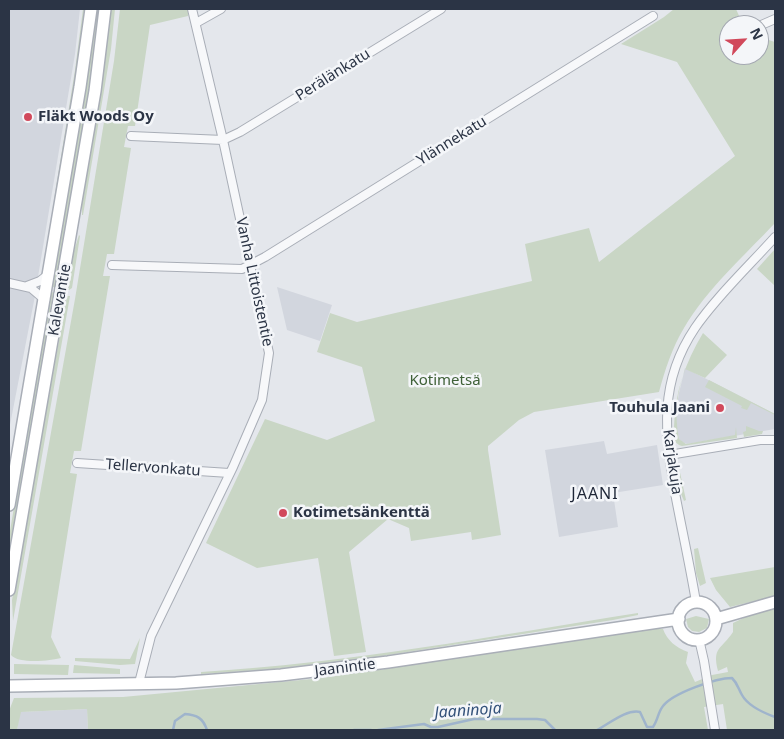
<!DOCTYPE html>
<html>
<head>
<meta charset="utf-8">
<style>
	body { margin:0 }
	#map { position:relative; width:784px; height:739px; overflow:hidden; background:#e4e7ec; font-family:"Noto Sans",sans-serif }
	canvas { display:block }
	.frame { position:absolute; inset:0; border:10px solid #2b3445; pointer-events:none }
	.north { position:absolute; left:719px; top:15px; width:50px; height:50px; box-sizing:border-box; background:#f4f6f9; border:1px solid #a4a8b1; border-radius:50%; rotate:64deg; font-size:14px; font-weight:700; line-height:20px; text-align:center; color:#2b3445 }
	.north::after { content:''; display:block; margin:auto; width:18px; height:22px; background:#d1495b; clip-path:polygon(50% 0,100% 100%,50% 72%,0 100%) }
</style>
</head>
<body>
<div id="map">
<canvas width="784" height="739"></canvas>
<div class="frame"></div>
<div class="north">N</div>
</div>
<script>
const ctx = document.querySelector('canvas').getContext('2d');
ctx.lineJoin = 'round';
function paint(path, color) {
  ctx.fillStyle = color;
  ctx.fill(path, 'evenodd');
}
function strokePath(path, color, width, dash) {
  ctx.strokeStyle = color;
  ctx.lineWidth = width;
  ctx.lineCap = dash ? 'butt' : 'round';
  ctx.setLineDash(dash || []);
  ctx.stroke(path);
}
function label(font, color, halo, rows, align = 'center') {
  ctx.font = font + ' "Noto Sans",sans-serif';
  ctx.lineWidth = 5;
  ctx.setLineDash([]);
  ctx.textBaseline = 'middle';
  ctx.strokeStyle = halo;
  ctx.fillStyle = color;
  for (const [text, x, y, turn = 0] of rows) {
    ctx.save();
    ctx.translate(x, y);
    ctx.rotate((+turn || 0) * Math.PI / 180);
    ctx.textAlign = isNaN(turn) ? turn : align;
    if (halo) ctx.strokeText(text, 0, 0);
    ctx.fillText(text, 0, 0);
    ctx.restore();
  }
}
paint(new Path2D(`
	M9,9H80L75,54L34,301L9,430Z
	M277,287L332,305L320,341L287,330Z
	M685,368L775,414V429L687,444L682,442L679,439L675,418L679,393Z
	M604,441L607,454L657,445L663,485L613,493L618,527L559,537L545,450Z
	M87,709L88,730H17L20,712Z`), '#d2d6de');
paint(new Path2D(`
	M83,9H86L83,41L56,200H54L75,70Z
	M96,9H101L99,37L58,288L52,287L89,65Z
	M110,9H115L111,49L83,215H82V197Z
	M120,9H188V16L150,25L135,126H128L124,147L131,148L114,254H107L103,276H110L81,451H74L70,473L77,474L51,637L61,658C50,661 18,664 11,655L75,299L114,61Z
	M674,9H736L743,25H729V55H759V37L775,42V223C745,255 706,290 684,328C672,348 665,370 659,392L534,412L519,420L488,446V450L501,535L472,540L471,532L411,541L409,528L388,519L349,552L366,652L334,656L318,558L257,568L206,543L265,419L327,440L375,421L362,367L317,352L330,313L357,322L532,281L525,244L589,228L599,262L735,156L677,62L621,44L664,17Z
	M79,235L80,236L72,288L69,290H66L73,254Z
	M775,249V286L757,269Z
	M50,292L57,293L9,559V537Z
	M67,296H70L13,621L12,600Z
	M703,333L727,355L705,378L685,369C677,394 674,413 679,439L686,444L735,435L736,427L737,438L682,446C672,443 674,435 674,427C675,392 685,363 703,333Z
	M709,380L775,414V415L751,403L747,410L741,408L742,406L705,387Z
	M746,426L759,431H763L762,434L744,437L743,432L746,431Z
	M675,466L679,468L686,500L684,501L679,489Z
	M698,548L706,583L700,586L696,573L694,549Z
	M775,567V596L730,607L716,590L710,578Z
	M775,607V730H727L723,704L704,707L708,730H88L87,709L21,712L17,730H9V711L14,698L123,697L322,678L392,668L637,629H663C667,640 676,648 688,652L686,663L695,682L712,675L728,672L727,667L718,671C712,647 721,650 733,632V623L752,614Z
	M638,613V615L613,620L369,658L274,669L201,674V672C348,663 493,636 638,613Z
	M696,616L709,619L707,628L699,632L692,631L688,627L686,619Z
	M140,638L135,664L120,665L75,661V658L130,659Z
	M14,664L69,665L68,675L14,674Z
	M74,665L120,669V674L73,673Z`), '#c9d6c5');
strokePath(new Path2D(`
	M173,730L175,721L185,714C197,715 203,718 207,730
	M354,730H371
	M378,730L424,724L431,727H438L474,719H537L545,720L555,730
	M597,730C609,724 626,709 640,712L647,727H653C658,720 658,712 663,706C673,693 716,678 732,678C738,684 738,688 742,695C748,706 764,713 775,717`), '#9fb4cc', 2.5);
const street = new Path2D(`
	M196,23L221,9
	M759,26L775,19
	M131,136L223,140L240,132L441,9
	M112,265L242,269L265,257L653,16
	M9,283L31,288L45,300
	M27,286L40,281L49,274
	M669,455L760,440H775
	M77,463L229,473
	M696,602C690,566 682,530 675,493C665,433 658,383 695,328C716,297 750,265 775,237
	M699,639L704,661L715,730
	M139,683L151,636L233,467L262,400L269,353L223,140L192,9`);
const secondary = new Path2D(`
	M9,505L80,87L91,9
	M9,590L95,91L105,9
	M678 621a19 19 0 1 1 38 0a19 19 0 1 1-38 0Z
	M716,619L775,602
	M9,686L176,683L281,675L388,662L679,619`);
strokePath(street, '#a9aeb7', 10);
strokePath(secondary, '#a9aeb7', 14);
strokePath(street, '#f7f8fa', 8);
strokePath(secondary, '#fff', 11);
for (const [x, y, r, color] of [
	[28,117,5,"#d1495b"],
	[720,408,5,"#d1495b"],
	[283,513,5,"#d1495b"]
]) {
  const dot = new Path2D();
  dot.arc(x, y, r, 0, 2 * Math.PI);
  ctx.fillStyle = color;
  ctx.fill(dot);
  strokePath(dot, '#f4f6f9', 2);
}
label('15px', '#2b3445', '#f4f6f9', [
	["Perälänkatu",333,75,-32],
	["Ylännekatu",452,141,-32],
	["Vanha Littoistentie",254,282,78],
	["Kalevantie",60,300,-80],
	["Karjakuja",672,462,82],
	["Tellervonkatu",153,468,4],
	["Jaanintie",345,668,-7]
]);
label('bold 15px', '#2b3445', '#f4f6f9', [
	["Fläkt Woods Oy",38,117],
	["Touhula Jaani",710,408,"right"],
	["Kotimetsänkenttä",293,513]
], 'left');
label('15px', '#3f6138', '#f4f6f9', [
	["Kotimetsä",445,381]
]);
ctx.letterSpacing = '1px';
label('16px', '#1d2536', '#f4f6f9', [
	["JAANI",595,494]
]);
ctx.letterSpacing = '0px';
label('italic 16px', '#34527a', '#f4f6f9', [
	["Jaaninoja",468,711,-4]
]);
</script>
</body>
</html>
